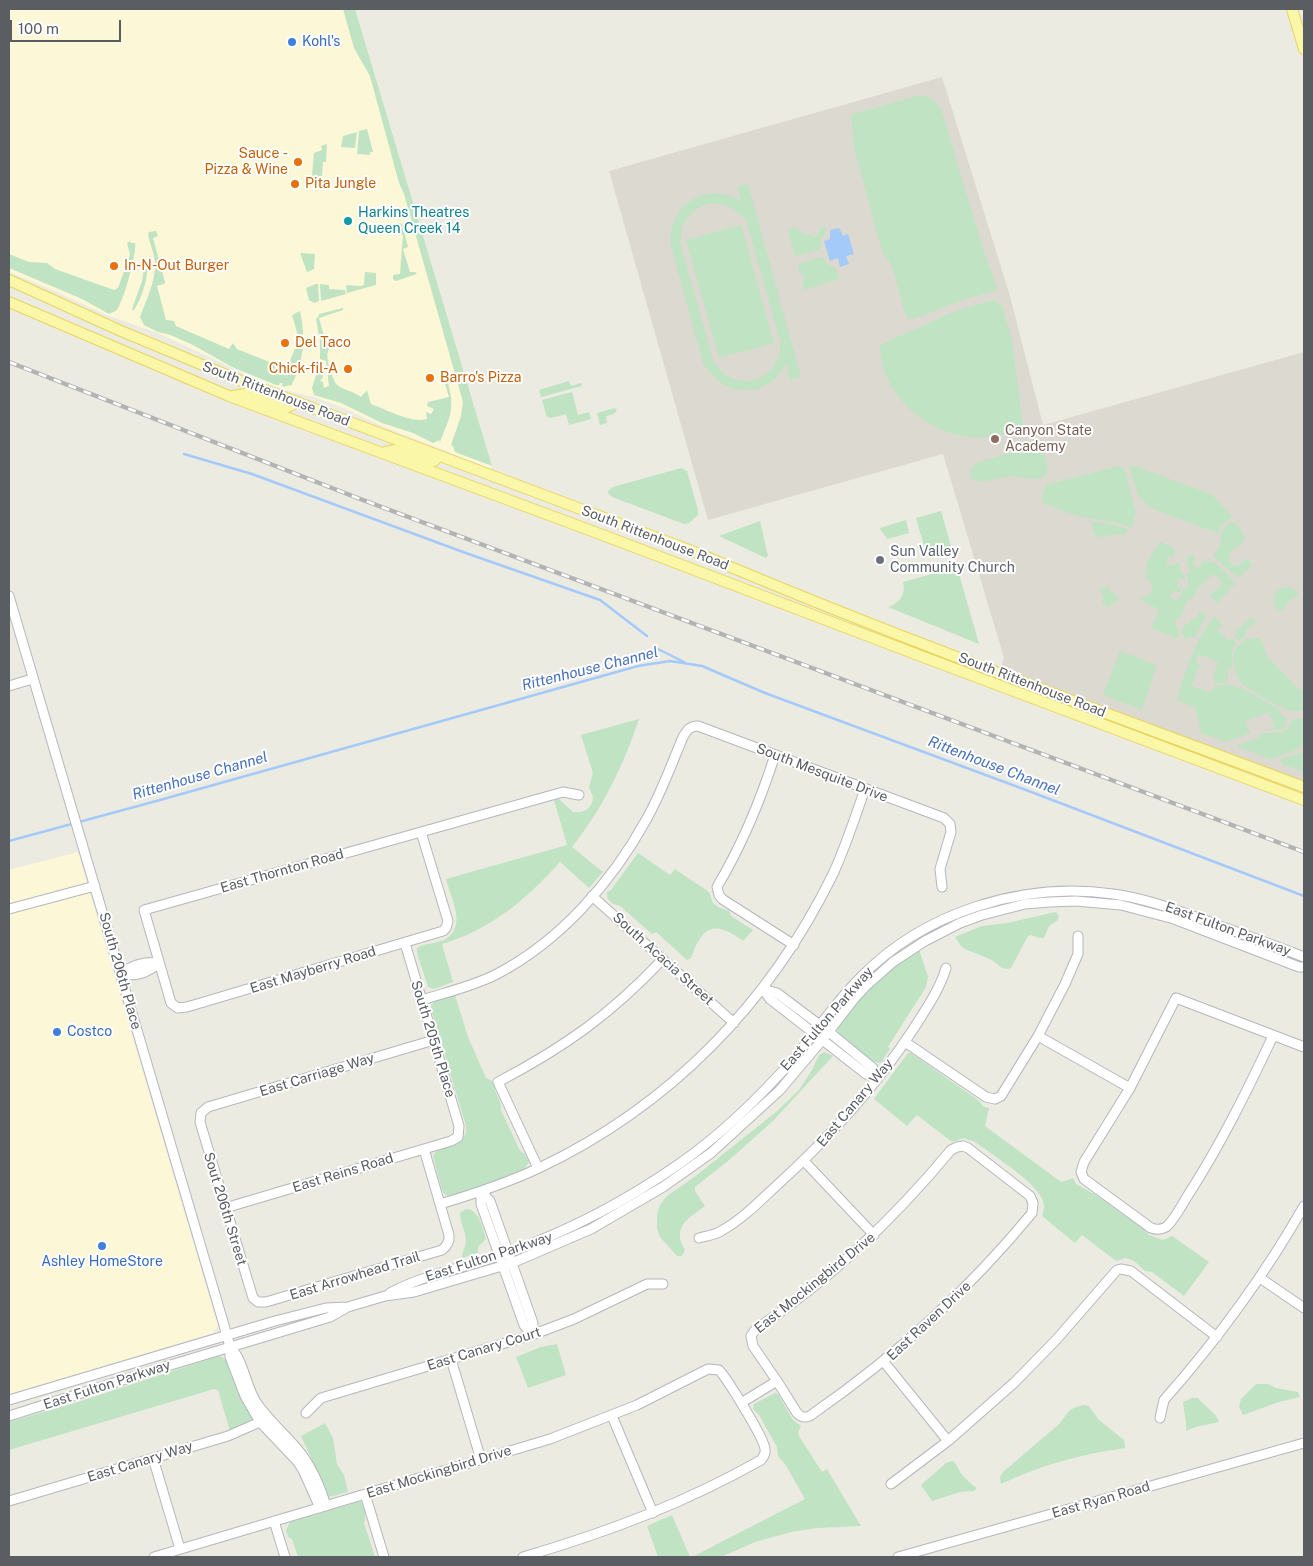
<!DOCTYPE html>
<html>
<head>
<meta charset="utf-8">
<style>
	body { margin:0 }
	#map { position:relative; width:1313px; height:1566px; overflow:hidden; background:#ecebe2; font-family:"Public Sans",sans-serif }
	canvas { display:block }
	.frame { position:absolute; inset:0; border:10px solid #5a5d62; pointer-events:none }
	.scale { position:absolute; left:10px; top:20px; width:111px; height:22px; box-sizing:border-box; border:2px solid #5a5d62; border-top:0; padding-left:6px; font-size:15px; line-height:18px; white-space:nowrap; color:#5a5d62; -webkit-text-stroke:4px #fff; paint-order:stroke }
</style>
</head>
<body>
<div id="map">
<canvas width="1313" height="1566"></canvas>
<div class="frame"></div>
<div class="scale">100 m</div>
</div>
<script>
const ctx = document.querySelector('canvas').getContext('2d');
ctx.lineJoin = 'round';
function paint(path, color) {
  ctx.fillStyle = color;
  ctx.fill(path, 'evenodd');
}
function strokePath(path, color, width, dash) {
  ctx.strokeStyle = color;
  ctx.lineWidth = width;
  ctx.lineCap = dash ? 'butt' : 'round';
  ctx.setLineDash(dash || []);
  ctx.stroke(path);
}
function label(font, color, halo, rows, align = 'center') {
  ctx.font = font + ' "Public Sans",sans-serif';
  ctx.lineWidth = 4;
  ctx.setLineDash([]);
  ctx.textBaseline = 'middle';
  ctx.strokeStyle = halo;
  ctx.fillStyle = color;
  for (const [text, x, y, turn = 0] of rows) {
    ctx.save();
    ctx.translate(x, y);
    ctx.rotate((+turn || 0) * Math.PI / 180);
    ctx.textAlign = isNaN(turn) ? turn : align;
    if (halo) ctx.strokeText(text, 0, 0);
    ctx.fillText(text, 0, 0);
    ctx.restore();
  }
}
paint(new Path2D(`
	M9,9H355L492,466L491,469L375,423L344,408L314,397L284,390L254,378L158,333L107,315L57,292L9,272Z
	M78,852L218,1326L213,1333L9,1394V870Z`), '#fcf8d7');
paint(new Path2D(`
	M942,77L1010,296L1043,425L1304,352V782L1000,669L1004,658L943,454L708,520L609,171Z`), '#dcdad0');
paint(new Path2D(`
	M343,9H355L492,466L455,452L453,446L451,445L461,416L463,402L404,194L399,183L370,76L354,48Z
	M921,95C932,96 937,103 942,112L984,252L997,287L995,291L965,299L914,319H910L905,314L892,266L883,253L879,241L854,147L851,117L853,114Z
	M367,129L373,152H370V155L357,154L359,131Z
	M357,132L355,148L341,147L343,136Z
	M327,144L326,162H323L322,176H312L314,153L322,150L321,146Z
	M748,184L801,377L790,380L786,364C766,401 723,398 703,363L671,246C666,206 706,180 741,201L738,186ZM707,204C724,202 736,208 746,221L780,341C782,383 732,396 713,360L681,245C679,225 689,211 707,204Z
	M399,223L402,224L408,247L403,249L410,272H415L417,274L396,281L393,279V275L400,274L403,235L396,233L397,225Z
	M741,225L774,343L719,358L686,240Z
	M824,225L826,231L822,238L820,239L821,246L820,249L797,256L795,255L787,229L795,228L806,234L817,237L820,229Z
	M156,231L158,236L153,238L165,282L164,284L157,286L166,320L174,321L176,326L229,349L233,343L237,349L282,367L289,363L299,339L292,315L300,311C306,337 304,362 291,386L290,385L283,387L282,383H280L279,385H276L232,367L193,345L168,334L158,332L144,325L140,317C146,300 156,281 155,262C154,253 150,244 148,235L149,232Z
	M130,241L131,243H135C137,253 123,304 116,311C115,311 109,314 109,314L82,299L9,268V254L29,262L47,263L55,269L114,290L118,288L130,255L127,243Z
	M300,253L315,254L314,269L307,272Z
	M820,257L825,259L827,266L830,265L836,269L839,279L804,290L802,281L805,280L803,274L800,275L798,264Z
	M146,258C151,271 142,300 133,311L132,309L142,281Z
	M365,272L376,273V285L347,293L346,285L362,286L364,284Z
	M316,284H318L319,301L314,303L309,300L306,288Z
	M320,284L329,285V289L345,290L346,294L321,301Z
	M994,300L1002,305L1012,341L1023,425C1016,431 1005,434 995,436C941,447 880,400 880,345L958,310Z
	M343,308V310L319,318L326,343L348,338L350,339L349,341C343,342 334,343 330,347C323,355 332,376 336,384C343,390 353,391 361,397L367,390L371,404C385,409 413,424 427,419L426,412L431,414L434,409L427,406L428,402L449,397L445,384L448,383C455,410 450,417 440,442L439,440L433,443L413,433L382,423L341,403L314,395L312,388L320,362L323,363V377L320,381L323,382L324,388L329,386L326,361L320,359V341L316,319L319,316V314Z
	M569,381L571,386L581,383L582,386L541,397L539,390Z
	M572,392L578,415L589,412L591,419L569,425L566,414L551,418L547,417L542,400Z
	M615,408L617,410L614,414L606,416L607,423L600,425L597,413Z
	M1041,444C1043,451 1051,467 1046,474C1041,484 1022,476 1013,476C1001,476 980,486 971,479L970,471L976,463L981,461L1024,450Z
	M1132,465L1211,494L1233,517L1221,525L1218,533L1160,512L1149,506L1137,494L1130,469Z
	M1119,466L1125,470L1136,512L1132,528L1117,523L1075,515L1045,504L1041,501L1046,485Z
	M681,468L687,471L698,510V515L689,523L684,524L612,497L608,493V491L613,487Z
	M941,511L951,546L926,553L916,518Z
	M906,520L909,533L887,539C885,534 881,532 880,528Z
	M760,521L768,556L766,558L719,536Z
	M1091,521L1117,526L1129,530L1125,535L1117,534L1098,537L1095,535Z
	M1230,522L1236,524L1245,536L1244,541L1230,552L1229,561L1232,564L1238,566L1246,558L1253,565L1238,578L1213,556C1214,551 1219,550 1220,545C1222,533 1219,531 1230,522Z
	M1160,542L1173,547L1174,552L1173,557L1169,556L1166,564L1174,566L1176,562H1179L1183,575H1184L1185,578L1177,580L1179,588L1183,587L1179,593L1174,590L1170,597L1177,601L1184,589L1189,587L1186,574L1190,573L1186,558L1192,554L1195,557L1193,566L1200,568L1203,560L1216,563L1236,583L1217,603L1210,596L1223,583L1215,575H1212L1200,586H1199L1197,588V592L1191,600L1188,599L1180,618L1176,619L1175,624L1178,628L1179,639L1153,629L1152,625L1160,610L1139,599L1150,594L1153,589C1152,583 1147,581 1146,575C1144,561 1154,553 1160,542Z
	M957,567L979,644L888,607C900,603 906,594 903,582Z
	M1109,587L1110,592H1113L1119,600L1112,604L1109,607L1102,603L1104,596L1098,590Z
	M1289,587L1296,590L1299,596L1288,601L1284,610L1279,611C1272,605 1272,594 1279,589Z
	M1199,611L1207,614L1195,638L1192,636L1187,639L1184,638L1182,629L1186,623L1189,624L1191,620L1198,617Z
	M1215,616L1222,624L1217,629L1229,641L1232,638L1237,643L1232,651V667L1228,670V677L1226,682L1213,684L1215,678L1213,676L1218,662L1199,654L1196,663L1202,666L1198,668L1192,686L1211,693L1214,687C1221,685 1231,683 1238,688L1241,687L1280,710V713L1287,719L1284,728L1279,730H1268L1275,727L1269,712L1245,721L1250,733L1226,742L1199,732L1200,728L1195,707L1177,700C1185,671 1195,639 1215,616Z
	M1251,618L1255,619V623L1245,632L1246,635L1240,641L1234,636L1237,634L1235,632Z
	M1248,638C1252,641 1256,636 1261,639L1267,656L1297,688L1304,691V710C1290,714 1276,705 1264,698C1257,694 1250,690 1244,685C1235,678 1230,659 1236,649C1239,644 1244,641 1248,638Z
	M1120,651L1157,665L1142,710L1103,695Z
	M1300,718L1304,720V744L1292,752L1270,759L1238,747L1239,744L1259,738L1258,735C1270,729 1287,740 1291,720Z
	M639,719C623,766 603,808 572,847L603,872L589,888L560,862C527,899 490,930 442,944L453,982L434,989L428,987L417,953V948C424,943 435,944 444,940C468,927 451,899 446,879L567,845L554,800L559,799L573,812H581L588,809L592,803L593,797L589,787L593,773L581,735Z
	M1304,752V772L1282,764L1281,759Z
	M638,853L670,875L675,869L709,892L713,903L718,907L729,911L731,916L753,930L743,941C730,931 711,919 699,940C695,945 694,952 691,958L687,960L656,932L652,934L620,906L613,904L607,898V892L611,890Z
	M1056,912L1059,916L1058,920L1049,926L1044,938H1039L1031,935L1028,936L1011,968L1008,969L1002,968L992,960L965,949L961,946L955,937L982,926L1007,923Z
	M919,949L928,977L926,987L888,1047L890,1049L883,1059V1062C871,1067 849,1044 839,1036L837,1028C854,995 888,970 919,949Z
	M455,995L468,1037L486,1078L494,1082C493,1093 502,1099 501,1110L520,1151L525,1154L529,1162L525,1169L491,1183L449,1196L445,1195L442,1190L433,1156C439,1144 455,1151 466,1133V1126L431,1009V1005L436,1000Z
	M824,1052L833,1056L773,1121L728,1161L695,1187V1191L705,1206C688,1219 671,1227 685,1250L682,1256H677L660,1237L657,1228V1214L660,1205L667,1196L697,1175L776,1112L799,1090L812,1070L819,1055Z
	M908,1053H911L978,1100L984,1107L989,1108L985,1126L1061,1182L1073,1178L1076,1184L1096,1195L1144,1229L1149,1235L1163,1240L1172,1236L1209,1262L1184,1296L1152,1272L1145,1271L1134,1261L1126,1258L1116,1261L1082,1235L1075,1243L1042,1216C1044,1211 1045,1206 1043,1201C1038,1183 991,1154 975,1142L964,1138L952,1142L917,1115L907,1126L874,1099Z
	M466,1209C480,1210 482,1227 486,1239L478,1247V1253L462,1258C462,1252 465,1248 466,1242C466,1232 460,1223 460,1213Z
	M557,1344L566,1375L528,1388L516,1357L541,1347Z
	M218,1356L222,1357L226,1360L238,1393L255,1421L230,1431L218,1390L214,1389L9,1450V1422L78,1402Z
	M1256,1384H1268L1276,1388L1298,1392L1300,1397L1279,1402L1243,1415L1239,1407L1241,1399Z
	M775,1393L778,1394L793,1420L801,1426L798,1432L799,1436L822,1472L827,1469L861,1526L817,1528L791,1532L755,1542L721,1557H692L805,1499L785,1464L778,1456L777,1447L759,1415L753,1409L754,1404Z
	M1192,1398H1198C1205,1407 1216,1412 1219,1422L1196,1427L1186,1431V1423L1183,1402Z
	M1083,1405L1089,1406L1099,1420L1124,1440L1125,1448C1082,1454 1041,1465 1001,1484L1000,1477L1003,1472L1059,1424L1070,1410L1076,1407Z
	M325,1423L333,1438L337,1464L344,1475L348,1492L329,1497L301,1436Z
	M953,1461C957,1465 958,1468 960,1472C965,1479 970,1483 977,1488L974,1491L960,1492L932,1501L921,1485L946,1463Z
	M358,1502H361C365,1509 367,1515 364,1523L375,1557H298L292,1539L288,1537L286,1530L290,1522Z
	M672,1515L690,1557H658L647,1526Z`), '#bfe3c3');
paint(new Path2D(`
	M839,228L843,236L848,234L854,254L846,256L849,264L840,267L838,258L830,261L824,241L830,239V230Z`), '#a4cafa');
strokePath(new Path2D(`
	M184,454L252,474L463,552L600,600L647,636
	M658,649L684,662
	M9,841L160,800L638,666L670,661L702,666L765,693L1026,790L1304,896`), '#a4cafa', 2.5);
const minor = new Path2D(`
	M9,596L224,1325L230,1347V1357L245,1396L260,1422L298,1462L303,1470L320,1508
	M9,686L32,679
	M775,755C760,802 742,845 717,887L719,895L722,899L794,945
	M421,832L448,921L446,928L443,931L187,1007L178,1008L171,1003L144,910L563,792L579,795
	M592,896L734,1023
	M9,909L95,886
	M120,974C136,977 147,973 159,963
	M120,974C132,965 144,961 159,963
	M763,989L777,993L829,1032L873,1068L878,1078
	M763,989L770,999L866,1074L878,1078
	M422,1000C447,992 474,986 497,974C560,941 612,882 646,820C661,794 671,765 683,737C687,730 690,726 698,726L944,818L950,824L951,832L940,869L942,887
	M1038,1036L1130,1088
	M1273,1036C1248,1089 1222,1142 1190,1192C1184,1201 1174,1221 1166,1227C1161,1230 1157,1230 1151,1228L1084,1179L1081,1172L1084,1162L1130,1088L1176,998L1304,1047
	M905,1042L986,1097L995,1099L1001,1096L1038,1036L1065,984L1078,954V936
	M963,1146L968,1148L1030,1196L1033,1203L1032,1213C968,1291 897,1355 814,1413C808,1418 803,1419 797,1413L777,1381L753,1346L751,1336L755,1330C831,1278 892,1221 951,1150L957,1147Z
	M424,1149L449,1235C450,1242 447,1246 442,1250L266,1302H258L253,1298L200,1122L201,1113L208,1107L434,1040
	M804,1161L874,1235
	M538,1168L498,1082C565,1047 611,1014 663,959
	M481,1191L490,1201L533,1323L532,1335
	M481,1191V1204L524,1325L532,1335
	M440,1204C474,1194 507,1183 539,1168C670,1106 770,1003 833,874C846,846 855,817 865,789
	M225,1208L451,1141L458,1137L459,1126L405,943
	M699,1238C706,1236 715,1235 721,1231C741,1220 758,1203 774,1188C827,1140 875,1088 914,1028C926,1009 940,989 946,968
	M1260,1278L1304,1308
	M390,1293C427,1273 470,1267 510,1252C571,1230 626,1201 679,1164C722,1134 761,1096 796,1056C817,1030 836,1002 860,978C924,912 1023,881 1113,894C1150,899 1184,913 1220,926C1248,936 1276,946 1304,957
	M230,1347C244,1361 245,1384 256,1402C268,1420 285,1434 299,1451C312,1467 320,1486 326,1506
	M451,1359L481,1460
	M884,1362L948,1441
	M9,1400L275,1321L326,1308L348,1307L385,1296L414,1292L512,1263L591,1229L663,1187L711,1153L780,1090L823,1039L854,999L866,986L893,962L925,941L960,923L982,915L1025,904L1049,902L1076,901L1121,905L1174,919L1299,967H1304
	M741,1403L777,1381
	M306,1413L321,1398L532,1335L574,1319L647,1284H663
	M9,1416L164,1367L330,1317L346,1308
	M612,1416L653,1513
	M1160,1418L1164,1400C1217,1340 1264,1276 1304,1206
	M153,1458L180,1549
	M891,1484L948,1441L1015,1382L1056,1340L1117,1270L1121,1269L1131,1271L1217,1337
	M365,1494L384,1557
	M9,1501L228,1436L260,1422L267,1417
	M274,1521L285,1557
	M154,1557L550,1439L637,1405L708,1369L719,1370C728,1380 764,1438 765,1449C766,1453 764,1456 761,1460C685,1503 608,1532 523,1557
	M898,1557L1304,1443`);
const major = new Path2D(`
	M1292,9L1304,49
	M9,280L121,331L241,381L700,554C899,639 1102,711 1304,787
	M9,302L229,396L600,534L926,658L1304,800
	M233,396L245,394L284,409L298,402
	M385,452L395,450L429,462L434,461L439,456`);
strokePath(minor, '#b4b7bc', 11);
strokePath(major, '#e9d35e', 12);
strokePath(minor, '#fff', 9);
strokePath(major, '#faf7a9', 10);
const rail = new Path2D(`
	M9,362L355,497L1304,852`);
strokePath(rail, '#b2b3b3', 4.5);
strokePath(rail, '#fff', 2.5, [8]);
for (const [x, y, r, color] of [
	[292,42,5,"#3f7fe0"],
	[298,162,5,"#e8710a"],
	[295,184,5,"#e8710a"],
	[348,221,5,"#0f9aa8"],
	[114,266,5,"#e8710a"],
	[285,343,5,"#e8710a"],
	[348,369,5,"#e8710a"],
	[430,378,5,"#e8710a"],
	[995,439,5,"#8d6e63"],
	[880,560,5,"#6b7280"],
	[57,1032,5,"#3f7fe0"],
	[102,1246,5,"#3f7fe0"]
]) {
  const dot = new Path2D();
  dot.arc(x, y, r, 0, 2 * Math.PI);
  ctx.fillStyle = color;
  ctx.fill(dot);
  strokePath(dot, '#fff', 2);
}
label('14px', '#366cbe', '#fff', [
	["Kohl's",302,42],
	["Costco",67,1032],
	["Ashley HomeStore",102,1262,"center"]
], 'left');
label('14px', '#c56008', '#fff', [
	["Sauce -",288,154,"right"],
	["Pizza & Wine",288,170,"right"],
	["Pita Jungle",305,184],
	["In-N-Out Burger",124,266],
	["Del Taco",295,343],
	["Chick-fil-A",338,369,"right"],
	["Barro's Pizza",440,378]
], 'left');
label('14px', '#0d838f', '#fff', [
	["Harkins Theatres",358,213],
	["Queen Creek 14",358,229]
], 'left');
label('14px', '#5a5d62', '#fff', [
	["South Rittenhouse Road",276,394,21],
	["South Rittenhouse Road",655,538,21],
	["South Rittenhouse Road",1032,685,21],
	["South Mesquite Drive",822,773,21],
	["East Thornton Road",282,871,-16],
	["East Fulton Parkway",1228,929,20],
	["South Acacia Street",663,959,42],
	["East Mayberry Road",313,970,-17],
	["South 206th Place",120,971,74],
	["East Fulton Parkway",827,1019,-49],
	["South 205th Place",433,1039,73],
	["East Carriage Way",317,1075,-17],
	["East Canary Way",855,1103,-50],
	["East Reins Road",343,1173,-17],
	["Sout 206th Street",225,1209,73],
	["East Fulton Parkway",489,1257,-18],
	["East Arrowhead Trail",355,1276,-17],
	["East Mockingbird Drive",815,1283,-39],
	["East Raven Drive",929,1321,-43],
	["East Canary Court",484,1349,-17],
	["East Fulton Parkway",107,1385,-18],
	["East Canary Way",140,1462,-17],
	["East Mockingbird Drive",439,1472,-17],
	["East Ryan Road",1101,1500,-16]
]);
label('14px', '#785e54', '#fff', [
	["Canyon State",1005,431],
	["Academy",1005,447]
], 'left');
label('14px', '#5b616d', '#fff', [
	["Sun Valley",890,552],
	["Community Church",890,568]
], 'left');
label('italic 15px', '#4872bc', '#fff', [
	["Rittenhouse Channel",590,669,-14],
	["Rittenhouse Channel",994,766,21],
	["Rittenhouse Channel",200,776,-16]
]);
</script>
</body>
</html>
